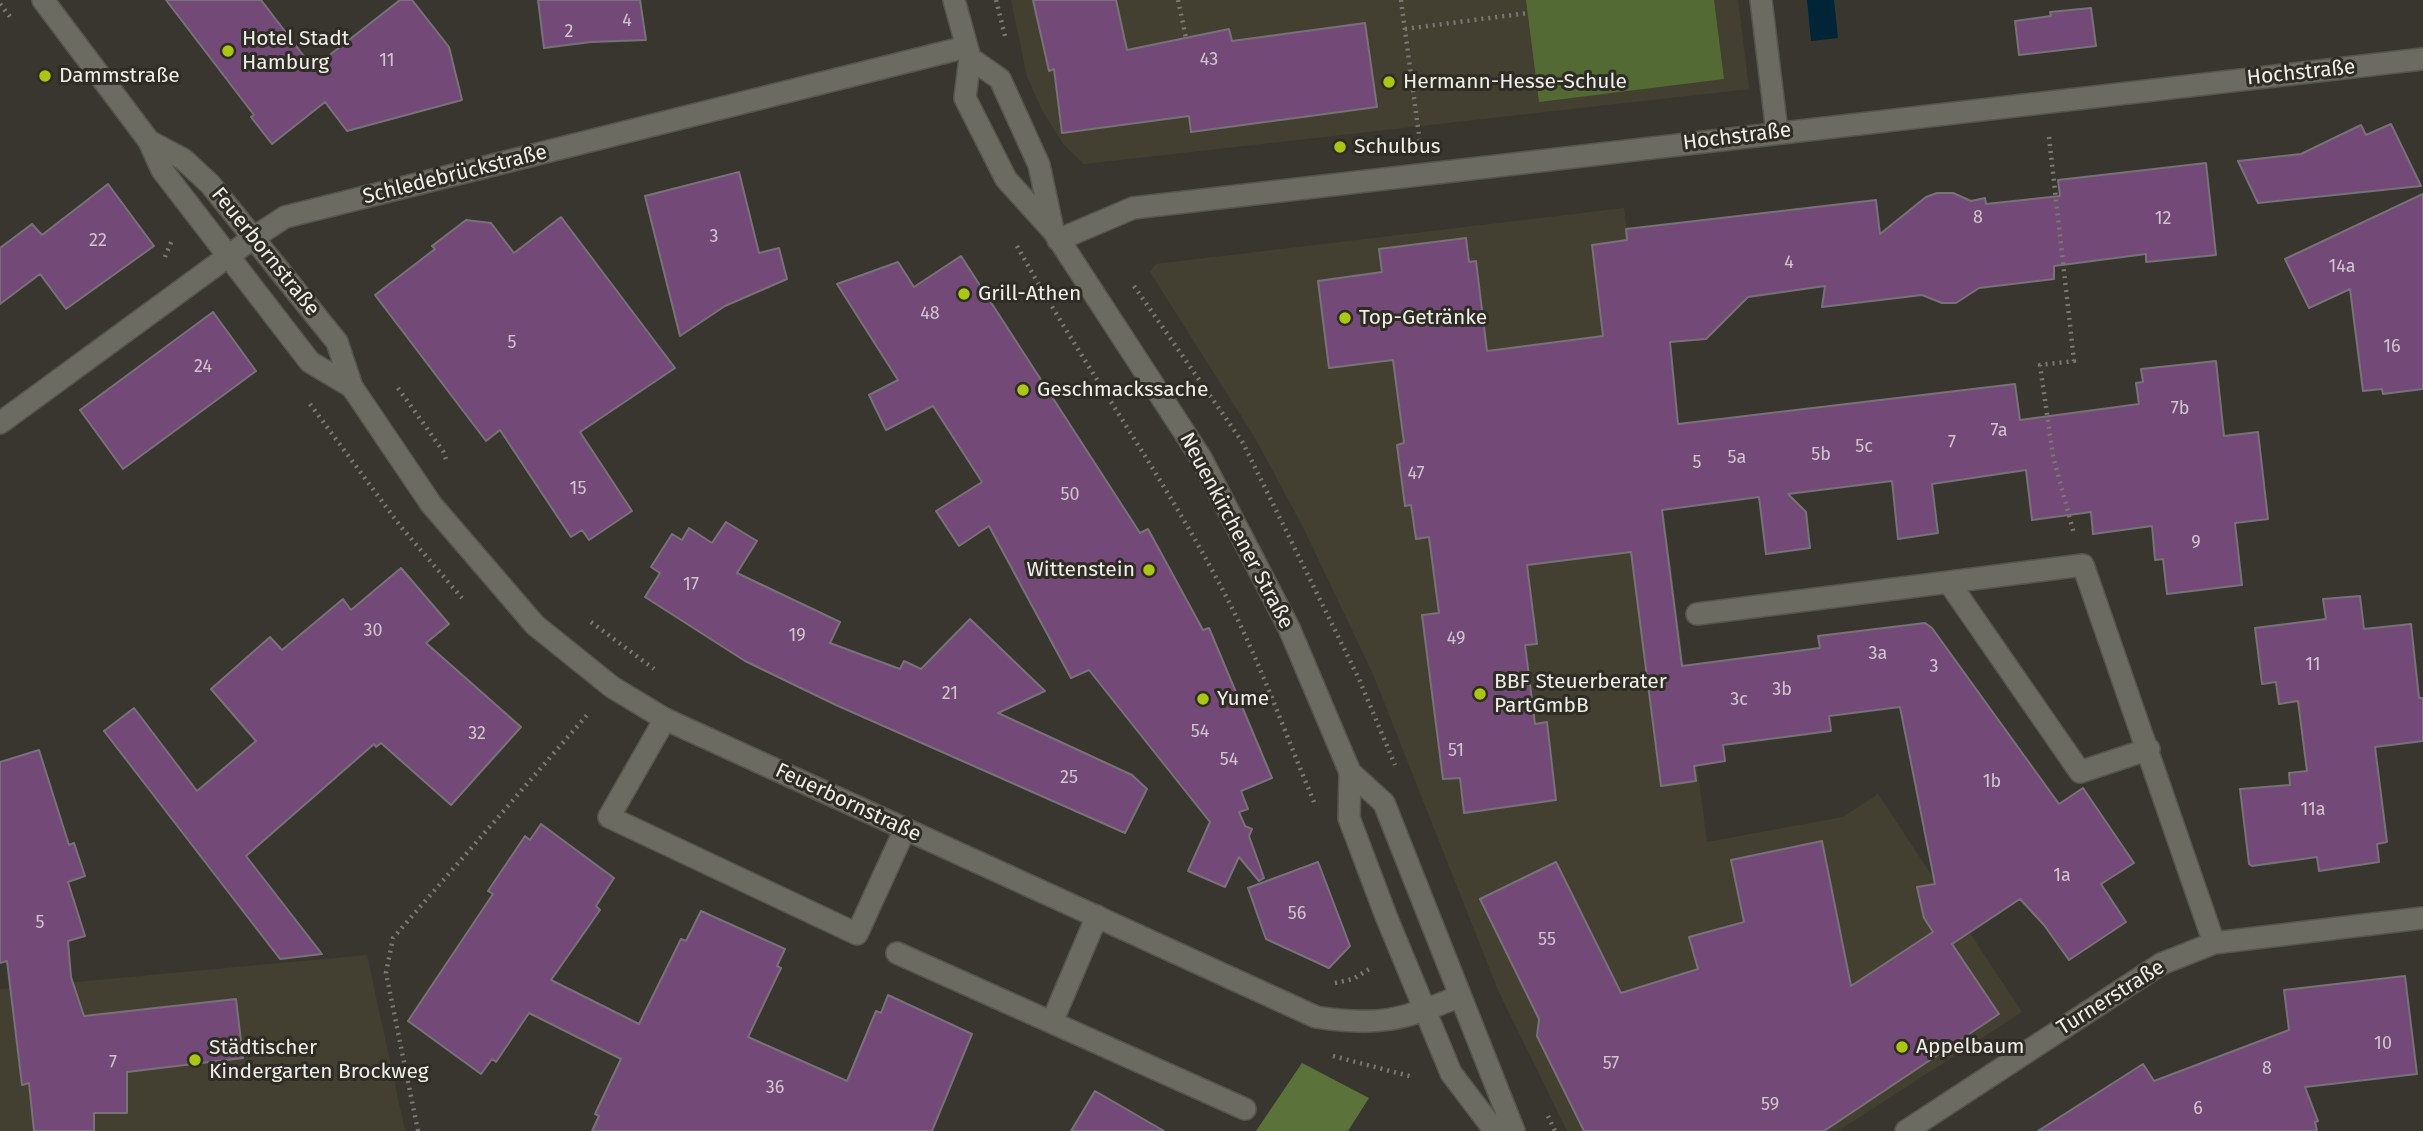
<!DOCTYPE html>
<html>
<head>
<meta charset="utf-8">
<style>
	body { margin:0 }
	canvas { display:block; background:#38362e }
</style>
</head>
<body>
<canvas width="2423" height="1131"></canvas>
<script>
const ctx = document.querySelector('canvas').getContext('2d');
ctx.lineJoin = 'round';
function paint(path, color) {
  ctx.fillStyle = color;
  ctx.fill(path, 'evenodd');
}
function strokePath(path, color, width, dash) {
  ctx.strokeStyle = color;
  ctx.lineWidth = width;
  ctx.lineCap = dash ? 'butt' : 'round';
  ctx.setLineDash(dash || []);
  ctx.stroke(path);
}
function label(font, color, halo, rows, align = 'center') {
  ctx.font = font + ' "Fira Sans",sans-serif';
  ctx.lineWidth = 6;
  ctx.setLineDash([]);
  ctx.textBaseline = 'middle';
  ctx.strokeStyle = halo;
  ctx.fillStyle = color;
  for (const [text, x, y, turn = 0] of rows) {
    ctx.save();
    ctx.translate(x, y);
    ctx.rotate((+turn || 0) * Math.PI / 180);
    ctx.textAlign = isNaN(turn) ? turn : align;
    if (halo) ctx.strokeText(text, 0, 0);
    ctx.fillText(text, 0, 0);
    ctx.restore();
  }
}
paint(new Path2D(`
	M1011,0H1738L1749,89L1084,164L1064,145L1042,110L1027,76Z
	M1624,208L1707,842L1843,817L1878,794L2022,1012L1838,1131H1567L1498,990L1373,674L1302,525L1255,438L1150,272L1156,264Z
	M367,955L405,1131H0V989Z`), '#434032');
paint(new Path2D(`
	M1526,0H1714L1724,79L1539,102Z`), '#536a34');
paint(new Path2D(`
	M1302,1063L1369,1098L1348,1131H1256Z`), '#5b733a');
paint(new Path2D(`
	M1807,0H1834L1838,38L1811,41Z`), '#002536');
const building = new Path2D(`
	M166,0H261L313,68L400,0H412L449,47L462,100L347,131L325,102L272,144L251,117L254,115Z
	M538,0H640L646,40L591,42L544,48Z
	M1033,0H1116L1127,50L1229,29L1232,41L1365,23L1377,107L1191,132L1189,116L1062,133L1054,69L1049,71Z
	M2091,8L2096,46L2019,55L2015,21L2051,16L2050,12Z
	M2391,124L2421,186L2258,203L2238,161L2301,154L2361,125L2366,135Z
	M2206,163L2216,255L2146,262V254L2054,266V279L1979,288L1956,303H1942L1922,295L1822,307L1825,286L1748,297L1706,339L1670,342L1678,424L2015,384L2020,420L2139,404L2136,383L2143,382L2141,369L2216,361L2224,436L2258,432L2268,519L2235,523L2242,585L2167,594L2163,559L2155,560L2152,526L2093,534L2091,512L2032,520L2026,470L1932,484L1938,533L1898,539L1892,481L1788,494L1806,512L1810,548L1766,554L1759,497L1662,510L1682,666L1820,648L1818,636L1925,623L1932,628L2059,804L2083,788L2134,863L2101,884L2126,922L2069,960L2044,925L2020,899L1952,944L1999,1014L1824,1131H1584L1537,1036L1539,1019L1480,899L1556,862L1621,993L1698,969L1689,937L1744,922L1731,860L1822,841L1851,986L1933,932L1924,918L1917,887L1935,884L1900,707L1829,716L1831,731L1723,745L1725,761L1694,766L1696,781L1661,786L1631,552L1527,565L1537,644L1525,645L1535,724L1547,722L1556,800L1464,813L1460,778L1443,779L1422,615L1439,613L1429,537L1416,539L1411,505L1405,506L1397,445L1404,443L1393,360L1329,368L1318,281L1382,272L1379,249L1466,238L1469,262L1476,261L1487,351L1603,336L1592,245L1627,240L1626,229L1876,200L1880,234L1926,197L1937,193H1953L1971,201L1985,198L1986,204L2060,196L2058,180Z
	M739,172L759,253L779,248L787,279L725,306L680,336L645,196Z
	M108,184L154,246L66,309L40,274L0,304V248L32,224L42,235Z
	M2423,194V389L2383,394L2382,389L2363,391L2350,289L2309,308L2285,259Z
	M561,217L675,368L580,432L632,511L589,540L582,530L571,537L500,430L486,441L375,295L435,249L432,246L466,220L491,223L514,253Z
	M961,256L1140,533L1148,529L1203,630L1209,628L1272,778L1241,791L1248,809L1239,812L1245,826L1252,829L1249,836L1264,878L1259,881L1239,857L1225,887L1188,871L1210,822L1089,670L1071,678L989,526L959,546L936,511L982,482L933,406L886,430L869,395L898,380L837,284L898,262L914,287Z
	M213,312L256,371L123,469L80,410Z
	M726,522L757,541L737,573L840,622L830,643L900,669L904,661L921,669L970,619L1045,691L998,713L1132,775L1147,789L1125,833L836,705L745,661L645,597L660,573L651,567L672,534L682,540L689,528L712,543Z
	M401,568L449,624L426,643L521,727L451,805L381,743L376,747L374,744L246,856L322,954L280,959L104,731L134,708L197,791L256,741L211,689L270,637L282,650L343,599L351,610Z
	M2360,596L2364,629L2411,624L2419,698H2423V741L2375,747L2387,842L2377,844L2379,862L2319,871L2317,857L2252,866L2249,864L2240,789L2290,785L2289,773L2307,771L2298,701L2279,704L2276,682L2262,684L2255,628L2326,619L2323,599Z
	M39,750L69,845L74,843L85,876L68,882L85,936L68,941L71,977L84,1016L236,999L243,1058L127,1072V1113H94V1131H34L29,1083L22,1085L7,961L0,963V762Z
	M541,824L614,878L596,906L600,910L551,980L639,1024L681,939L686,941L701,911L785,949L777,966L781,968L748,1037L847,1081L876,1011L881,1013L888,995L972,1034L932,1131H592L599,1116L595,1114L621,1059L529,1013L496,1062L492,1059L481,1074L408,1021L493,894L488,891L525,836L530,840Z
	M1318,862L1350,946L1329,968L1266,939L1248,888Z
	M2405,976L2417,1074L2305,1087L2318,1121L2315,1122L2317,1131H2038L2143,1064L2154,1081L2289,1030L2284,990Z
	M1095,1091L1164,1131H1071Z`);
paint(building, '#734a77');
strokePath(building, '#787179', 2);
const service = new Path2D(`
	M665,719L609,817L857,934L905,829
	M897,953L1245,1109
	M1052,1022L1097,916`);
const minor = new Path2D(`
	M1761,0L1777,132
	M253,238L285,217L966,47
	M1058,240L1133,208L2423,59
	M1950,584L2080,772L2149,749
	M1697,614L2083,565L2214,943
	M1906,1131L2161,964L2214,943L2423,918`);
const tertiary = new Path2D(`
	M0,423L253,238`);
const secondary = new Path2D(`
	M43,0L149,141L162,170L310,362L352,387
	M954,0L970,58L965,98L1006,179L1054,232L1201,458L1289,628L1350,772L1349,818L1386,916L1451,1073L1495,1131
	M970,58L1000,79L1039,165L1053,230
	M149,141L183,159L210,184L316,316L337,342L352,387L431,504L535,625L612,687L665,719L1316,1017C1378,1027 1403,1020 1460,996
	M1350,772L1384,803L1514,1131`);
strokePath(service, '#55544d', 24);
strokePath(minor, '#55544d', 24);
strokePath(tertiary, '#55544d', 24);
strokePath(secondary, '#55544d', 24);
strokePath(new Path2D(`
	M996,0L1006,40
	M1178,0L1186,38
	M1401,0L1420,143
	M0,4L11,18
	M1405,29L1528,13
	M2049,137L2074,361L2040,365L2053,456L2074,534
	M1017,246C1086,371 1172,487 1236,616C1265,676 1288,740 1314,802
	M165,257L172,240
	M1134,286L1243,443L1359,679L1395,765
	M398,388L443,451L447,462
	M310,404L401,527L462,598
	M591,622L654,669
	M1335,983L1353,979L1371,968
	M1333,1056L1413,1077
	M1548,1116L1555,1131
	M418,1131L386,973L393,938L587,715`), '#7a7871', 4.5, [2, 5]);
strokePath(service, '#6c6b62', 21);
strokePath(minor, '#6c6b62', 21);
strokePath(tertiary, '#6c6b62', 21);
strokePath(secondary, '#6c6b62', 21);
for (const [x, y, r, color] of [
	[228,51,7,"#abc614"],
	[45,76,7,"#abc614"],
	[1389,82,7,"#abc614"],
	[1340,147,7,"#abc614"],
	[964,294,7,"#abc614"],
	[1345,318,7,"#abc614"],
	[1023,390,7,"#abc614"],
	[1149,570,7,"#abc614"],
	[1480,694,7,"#abc614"],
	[1203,699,7,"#abc614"],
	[1902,1047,7,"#abc614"],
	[195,1060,7,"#abc614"]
]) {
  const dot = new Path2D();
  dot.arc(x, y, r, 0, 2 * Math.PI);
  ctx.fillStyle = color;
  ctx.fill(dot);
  strokePath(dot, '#2e2c24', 2.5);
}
label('18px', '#d0c5cc', null, [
	["4",627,21],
	["2",569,32],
	["43",1209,60],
	["11",387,61],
	["8",1978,218],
	["12",2163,219],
	["3",714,237],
	["22",98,241],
	["4",1789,263],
	["14a",2342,267],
	["48",930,314],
	["5",512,343],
	["16",2392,347],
	["24",203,367],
	["7b",2180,409],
	["7a",1999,431],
	["7",1952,443],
	["5c",1864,447],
	["5b",1821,455],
	["5a",1737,458],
	["5",1697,463],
	["47",1416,474],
	["15",578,489],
	["50",1070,495],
	["9",2196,543],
	["17",691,585],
	["30",373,631],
	["19",797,636],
	["49",1456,639],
	["3a",1878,654],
	["11",2313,665],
	["3",1934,667],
	["3b",1782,690],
	["21",950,694],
	["3c",1739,700],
	["54",1200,732],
	["32",477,734],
	["51",1456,751],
	["54",1229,760],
	["25",1069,778],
	["1b",1992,782],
	["11a",2313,810],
	["1a",2062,876],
	["56",1297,914],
	["5",40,923],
	["55",1547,940],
	["10",2383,1044],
	["7",113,1063],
	["57",1611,1064],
	["8",2267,1069],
	["36",775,1088],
	["59",1770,1105],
	["6",2198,1109]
]);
label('21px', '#efeee9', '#2e2c24', [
	["Hotel Stadt",242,39],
	["Hamburg",242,63],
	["Dammstraße",59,76],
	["Hermann-Hesse-Schule",1403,82],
	["Schulbus",1354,147],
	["Grill-Athen",978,294],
	["Top-Getränke",1359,318],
	["Geschmackssache",1037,390],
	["Wittenstein",1135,570,"right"],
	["BBF Steuerberater",1494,682],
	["PartGmbB",1494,706],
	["Yume",1217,699],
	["Appelbaum",1916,1047],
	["Städtischer",209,1048],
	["Kindergarten Brockweg",209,1072]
], 'left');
label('21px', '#efeee9', '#2e2c24', [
	["Hochstraße",2301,73,-6],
	["Hochstraße",1737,137,-7],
	["Schledebrückstraße",455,175,-14],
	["Feuerbornstraße",265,252,51],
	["Neuenkirchener Straße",1236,531,62],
	["Feuerbornstraße",848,803,25],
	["Turnerstraße",2111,998,-32]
]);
</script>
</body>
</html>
